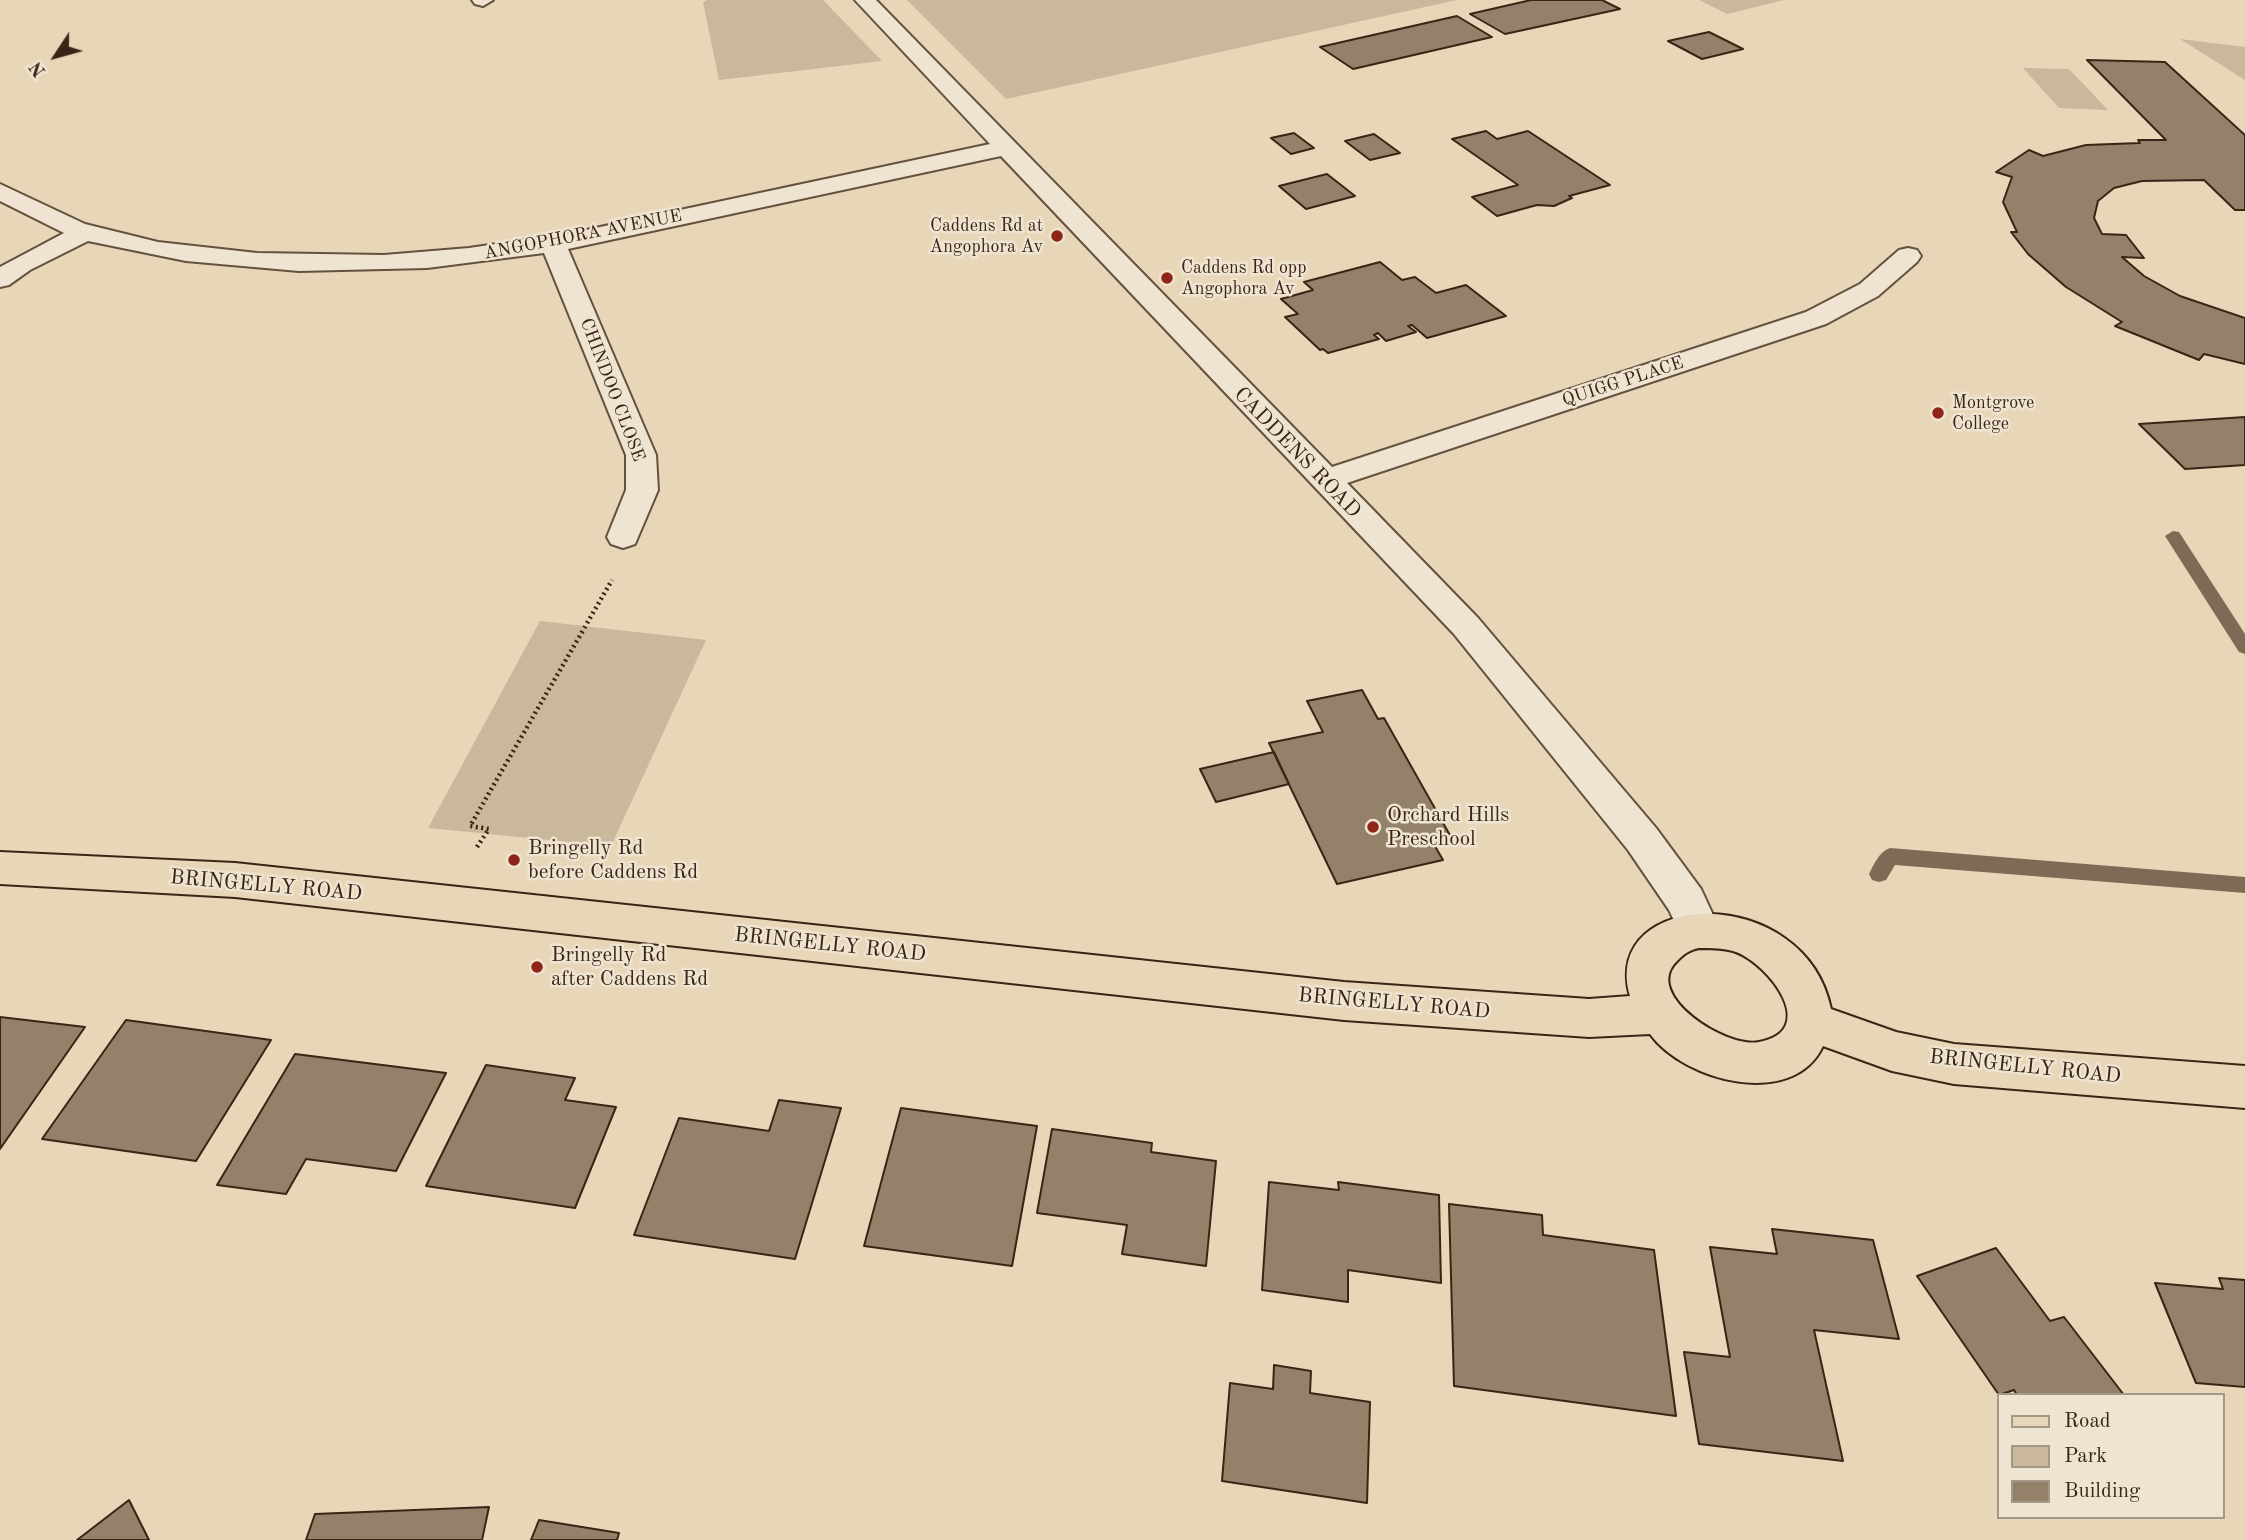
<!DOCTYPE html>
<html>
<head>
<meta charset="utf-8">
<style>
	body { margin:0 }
	#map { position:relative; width:2245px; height:1540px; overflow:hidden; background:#e7d6b8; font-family:"Old Standard TT",serif }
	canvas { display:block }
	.legend { position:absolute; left:1997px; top:1393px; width:228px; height:126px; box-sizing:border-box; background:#efe4d1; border:2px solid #a69886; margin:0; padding:9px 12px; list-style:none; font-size:21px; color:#392516 }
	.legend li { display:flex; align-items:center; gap:14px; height:35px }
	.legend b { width:35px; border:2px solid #a69886 }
	.north { position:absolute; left:21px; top:21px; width:70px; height:70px; -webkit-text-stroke:5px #efe4d1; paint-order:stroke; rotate:234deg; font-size:19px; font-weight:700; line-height:28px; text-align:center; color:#392516 }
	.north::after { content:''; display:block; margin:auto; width:24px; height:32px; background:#392516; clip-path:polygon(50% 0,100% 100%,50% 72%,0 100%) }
</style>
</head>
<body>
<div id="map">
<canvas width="2245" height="1540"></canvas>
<ul class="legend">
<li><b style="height:9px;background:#e7d6b8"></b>Road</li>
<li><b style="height:19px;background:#c9b89c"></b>Park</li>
<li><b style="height:19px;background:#93816a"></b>Building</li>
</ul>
<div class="north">N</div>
</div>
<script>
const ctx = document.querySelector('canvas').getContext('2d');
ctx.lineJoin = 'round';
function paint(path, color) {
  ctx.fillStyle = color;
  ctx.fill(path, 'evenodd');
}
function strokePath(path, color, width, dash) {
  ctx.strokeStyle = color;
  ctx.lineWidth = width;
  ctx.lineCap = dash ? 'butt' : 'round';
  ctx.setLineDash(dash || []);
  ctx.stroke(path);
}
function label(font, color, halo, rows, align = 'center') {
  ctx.font = font + ' "Old Standard TT",serif';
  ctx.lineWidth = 5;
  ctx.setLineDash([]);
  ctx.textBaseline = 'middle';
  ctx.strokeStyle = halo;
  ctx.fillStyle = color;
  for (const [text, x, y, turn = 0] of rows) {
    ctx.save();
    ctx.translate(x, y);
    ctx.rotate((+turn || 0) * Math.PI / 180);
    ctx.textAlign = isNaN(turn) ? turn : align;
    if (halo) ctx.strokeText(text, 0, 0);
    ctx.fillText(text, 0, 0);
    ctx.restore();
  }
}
paint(new Path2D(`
	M707,0H823L882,61L719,80L703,2Z
	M907,0H1457L1006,99Z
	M1699,0H1784L1727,14Z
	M2180,39L2245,47V80Z
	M2023,68L2069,69L2108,110L2059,108Z
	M540,621L706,640L611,846L428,828Z`), '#c9b89c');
paint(new Path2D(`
	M2173,531L2179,532L2245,634V654L2239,652L2165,536Z
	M1890,848L2245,877V893L1895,865L1886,880L1879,882L1872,880L1869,874C1874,864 1879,852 1890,848Z`), '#7e6b56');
const building = new Path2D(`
	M1531,0H1602L1620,9L1505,34L1470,14Z
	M1457,16L1492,37L1353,69L1320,47Z
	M1709,32L1743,49L1702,59L1668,41Z
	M2087,60L2165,62L2245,135V210H2235L2204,180L2142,181L2114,188L2098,201L2094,218L2102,234L2126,235L2144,258L2122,257L2144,276L2180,296L2245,318V364L2204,354L2199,360L2115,326L2122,322L2066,287L2028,254L2011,232H2017L2003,202L2012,177L1996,172L2029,150L2043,156L2086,145L2140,143L2138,140H2166Z
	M1486,131L1497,139L1528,131L1610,185L1569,196L1572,198L1554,206L1537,205L1497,216L1472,197L1518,185L1452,139Z
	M1294,133L1314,148L1291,154L1271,138Z
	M1374,134L1400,153L1370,160L1345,141Z
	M1327,174L1355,196L1306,209L1279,186Z
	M1380,262L1402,280L1415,277L1436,293L1466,285L1506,316L1427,338L1412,325L1408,326L1416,332L1386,341L1378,333L1374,335L1379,339L1328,353L1323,349L1320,350L1285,317L1298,314L1281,299L1313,290L1304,282Z
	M2245,417V465L2185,469L2139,424Z
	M1362,690L1378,719L1384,718L1451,837L1432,841L1443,860L1337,884L1269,743L1323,732L1307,701Z
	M1274,752L1289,784L1216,802L1200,769Z
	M0,1017L85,1027L0,1149Z
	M126,1020L271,1040L196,1161L42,1139Z
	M295,1054L446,1073L396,1171L306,1159L286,1194L217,1185Z
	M486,1065L575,1078L565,1100L616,1107L575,1208L426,1186Z
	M779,1100L841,1108L795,1259L634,1235L679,1118L769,1131Z
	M901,1108L1037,1126L1012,1266L864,1246Z
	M1052,1129L1152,1143L1151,1152L1216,1161L1206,1266L1122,1254L1127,1225L1037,1213Z
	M1269,1182L1339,1190L1338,1182L1439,1195L1441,1283L1348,1270V1302L1262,1290Z
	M1449,1204L1542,1215L1543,1235L1654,1250L1676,1416L1454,1386Z
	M1772,1229L1873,1240L1899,1339L1814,1330L1843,1461L1699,1444L1684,1352L1730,1357L1710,1247L1777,1254Z
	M1996,1248L2050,1321L2064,1317L2124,1395H2017L2014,1390L1999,1395L1917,1276Z
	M2219,1278L2245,1280V1387L2196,1383L2155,1283L2223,1289Z
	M1274,1365L1311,1371L1310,1393L1370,1402L1367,1503L1222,1481L1230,1383L1273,1389Z
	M129,1500L149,1540H77Z
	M489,1507L482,1540H306L315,1514Z
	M539,1520L619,1533L617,1540H531Z`);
paint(building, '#93816a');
strokePath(building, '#392516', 2);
const minor = new Path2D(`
	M472,0H493L483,6L475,4Z
	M855,0H876L1332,467L1806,312L1860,284L1899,250L1908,248L1917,250L1921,256L1917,262L1878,296L1826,324L1347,483L1478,618L1656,828L1701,889L1720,930L1714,942L1699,948L1684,942L1669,910L1628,850L1454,634L1001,156L568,249L656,455L658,490L635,544L623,548L611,544L607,537L626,490V455L544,253L427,268L299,271L186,261L88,241L30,270L9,285L0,287V267L64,233L0,201V184L85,224L158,242L257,253L384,255L469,248L572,233L990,144Z`);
const major = new Path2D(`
	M0,852L235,863L1344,982L1589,999L1630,996C1599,888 1805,881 1831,1009L1896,1032L1954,1044L2245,1066V1108L1954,1084L1892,1071L1823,1046C1793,1110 1684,1081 1650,1034L1589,1037L1344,1020L235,897L0,884ZM1699,948C1711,948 1725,948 1736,952C1770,965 1820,1031 1759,1042C1727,1049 1641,995 1677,961C1684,954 1689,950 1699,948Z`);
strokePath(minor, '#64513e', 4);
strokePath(major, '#392516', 4);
strokePath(new Path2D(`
	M477,847L489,829L470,826L612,580`), '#392516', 4.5, [2, 3.5]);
paint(minor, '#efe4d1');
paint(major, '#e7d6b8');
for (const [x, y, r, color] of [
	[1057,236,7,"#8f2418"],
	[1167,278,7,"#8f2418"],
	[1938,413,7,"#8f2418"],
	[1373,827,7,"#8f2418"],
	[514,860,7,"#8f2418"],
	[537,967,7,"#8f2418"]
]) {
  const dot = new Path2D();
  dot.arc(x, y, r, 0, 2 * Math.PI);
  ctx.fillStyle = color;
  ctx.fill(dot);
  strokePath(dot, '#efe4d1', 2.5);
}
label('18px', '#392516', '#efe4d1', [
	["Caddens Rd at",1043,226,"right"],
	["Angophora Av",1043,247,"right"],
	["Caddens Rd opp",1181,268],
	["Angophora Av",1181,289],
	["Montgrove",1952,403],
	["College",1952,424]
], 'left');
label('18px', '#392516', '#efe4d1', [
	["ANGOPHORA AVENUE",583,235,-11],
	["QUIGG PLACE",1623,382,-18],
	["CHINDOO CLOSE",612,390,69]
]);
label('21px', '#392516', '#efe4d1', [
	["CADDENS ROAD",1297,453,46],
	["BRINGELLY ROAD",266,886,5],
	["BRINGELLY ROAD",830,945,6],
	["BRINGELLY ROAD",1394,1004,5],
	["BRINGELLY ROAD",2025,1067,6]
]);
label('21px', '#392516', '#efe4d1', [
	["Orchard Hills",1387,815],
	["Preschool",1387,839],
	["Bringelly Rd",528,848],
	["before Caddens Rd",528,872],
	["Bringelly Rd",551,955],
	["after Caddens Rd",551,979]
], 'left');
</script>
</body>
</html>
